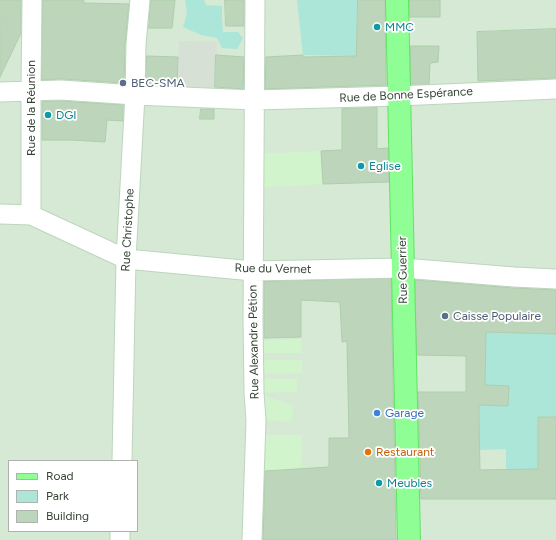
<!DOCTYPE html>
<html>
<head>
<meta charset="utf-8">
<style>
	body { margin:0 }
	#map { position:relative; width:556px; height:540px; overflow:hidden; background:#e3f1e3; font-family:Figtree,sans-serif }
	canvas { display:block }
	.legend { position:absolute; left:8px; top:460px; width:130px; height:72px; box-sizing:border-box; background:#fff; border:1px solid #aeb4ad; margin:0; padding:5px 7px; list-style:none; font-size:12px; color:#344333 }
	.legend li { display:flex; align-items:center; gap:8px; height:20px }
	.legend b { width:20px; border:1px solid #aeb4ad }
</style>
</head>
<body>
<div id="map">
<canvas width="556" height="540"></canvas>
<ul class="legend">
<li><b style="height:5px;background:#8ffe94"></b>Road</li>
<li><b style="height:11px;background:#abe6d9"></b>Park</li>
<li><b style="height:11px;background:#bdd6bb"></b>Building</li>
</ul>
</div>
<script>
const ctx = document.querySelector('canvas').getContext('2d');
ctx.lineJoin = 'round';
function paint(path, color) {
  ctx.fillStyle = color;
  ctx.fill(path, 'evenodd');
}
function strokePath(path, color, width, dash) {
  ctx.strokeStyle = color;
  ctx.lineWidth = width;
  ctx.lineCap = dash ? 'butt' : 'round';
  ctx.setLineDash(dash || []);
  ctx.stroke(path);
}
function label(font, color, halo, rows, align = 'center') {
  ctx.font = font + ' Figtree,sans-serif';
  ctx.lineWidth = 3.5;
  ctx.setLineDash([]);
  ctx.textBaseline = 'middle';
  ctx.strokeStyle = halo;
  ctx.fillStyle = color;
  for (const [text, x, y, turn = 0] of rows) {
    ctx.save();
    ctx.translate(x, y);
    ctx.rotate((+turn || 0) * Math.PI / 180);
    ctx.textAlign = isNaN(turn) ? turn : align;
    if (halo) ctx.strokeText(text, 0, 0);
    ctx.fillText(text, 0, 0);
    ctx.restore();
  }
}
paint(new Path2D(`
	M0,0H556V540H0ZM9,461H137V531H9Z`), '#d5e9d5');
paint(new Path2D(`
	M321,151L323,184L254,188L255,154Z
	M302,339L301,353H258V340Z
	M258,360H302V373L258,374Z
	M254,379H297V392L255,393L293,405L292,421L256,420Z
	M256,435H302L301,469L254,472Z`), '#d1f4cd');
paint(new Path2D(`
	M179,41L217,42L215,98L177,96Z`), '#d6e0d5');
paint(new Path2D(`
	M185,0H204L206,5L222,6V18L223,32H238L243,38L237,49L222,48L217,38L201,35L183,27L187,14Z
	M297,0H358L356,56L303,55Z
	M486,332L556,334V424H538V469H506V449L479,450V405L508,406L509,387L485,385Z`), '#abe6d9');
const building = new Path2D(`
	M0,0H21V33L0,77Z
	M43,0H84L83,3L129,4L125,44L124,83L62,79L42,80Z
	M151,0H175L172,28H149Z
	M225,0H244V26H226Z
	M358,0H385L386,85L265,89L266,57L303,55V57L356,56Z
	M410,0H440V17H410Z
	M556,29V78L478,81L477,32Z
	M411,46H439L438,62L430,63L429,84H411Z
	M216,55L244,57L243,89L215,87Z
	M147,56L178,57L177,86L146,84Z
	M61,101L123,105V121L107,120L105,142L71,140H42V102Z
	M377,108V149L388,148L389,182L323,184L321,151L342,150V109Z
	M201,109H214V119H200Z
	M391,279L396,540H263L265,471L329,467V438H349L347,341L342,342L340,302L301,300V337L264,338V282Z
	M416,280L513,288L556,290V334L486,332L485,385L509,386L508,406L479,405V423L480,470L538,469V417H556V499H421L418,392H466V356L417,355Z`);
paint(building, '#bdd6bb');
strokePath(building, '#aeceac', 1);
const minor = new Path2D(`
	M0,92L61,90L135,95L255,100L399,96L556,89
	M0,214L31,215L126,259L253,271L403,268L514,277L556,279
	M31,215V90L32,0
	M122,461L126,259L135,95L136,44L140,0
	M120,540V531
	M252,540L256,420L254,393L253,318L255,0`);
const major = new Path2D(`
	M397,0L409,540`);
strokePath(minor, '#bdd5bd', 21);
strokePath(major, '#60e363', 24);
strokePath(minor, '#fff', 19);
strokePath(major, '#8ffe94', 22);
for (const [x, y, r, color] of [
	[377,27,4,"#0f9aa8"],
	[123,83,4,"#5c6f8a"],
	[48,115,4,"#0f9aa8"],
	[361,166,4,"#0f9aa8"],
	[445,316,4,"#5c6f8a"],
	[377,413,4,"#3f7fe0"],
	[368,452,4,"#e8710a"],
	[379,483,4,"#0f9aa8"]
]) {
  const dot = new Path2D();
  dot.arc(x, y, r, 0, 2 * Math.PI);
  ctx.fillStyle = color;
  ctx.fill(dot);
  strokePath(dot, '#fff', 1.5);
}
label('12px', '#0d838f', '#fff', [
	["MMC",385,27],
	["DGI",56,115],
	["Eglise",369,166],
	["Meubles",387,483]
], 'left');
label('12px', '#4e5e75', '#fff', [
	["BEC-SMA",131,83],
	["Caisse Populaire",453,316]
], 'left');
label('12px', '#344333', '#fff', [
	["Rue de Bonne Espérance",406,95,-3],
	["Rue de la Réunion",31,108,-90],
	["Rue Christophe",128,230,-87],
	["Rue du Vernet",273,269,1],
	["Rue Guerrier",403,270,-91],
	["Rue Alexandre Pétion",254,342,-91]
]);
label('12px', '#366cbe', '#fff', [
	["Garage",385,413]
], 'left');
label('12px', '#c56008', '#fff', [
	["Restaurant",376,452]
], 'left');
</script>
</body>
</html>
